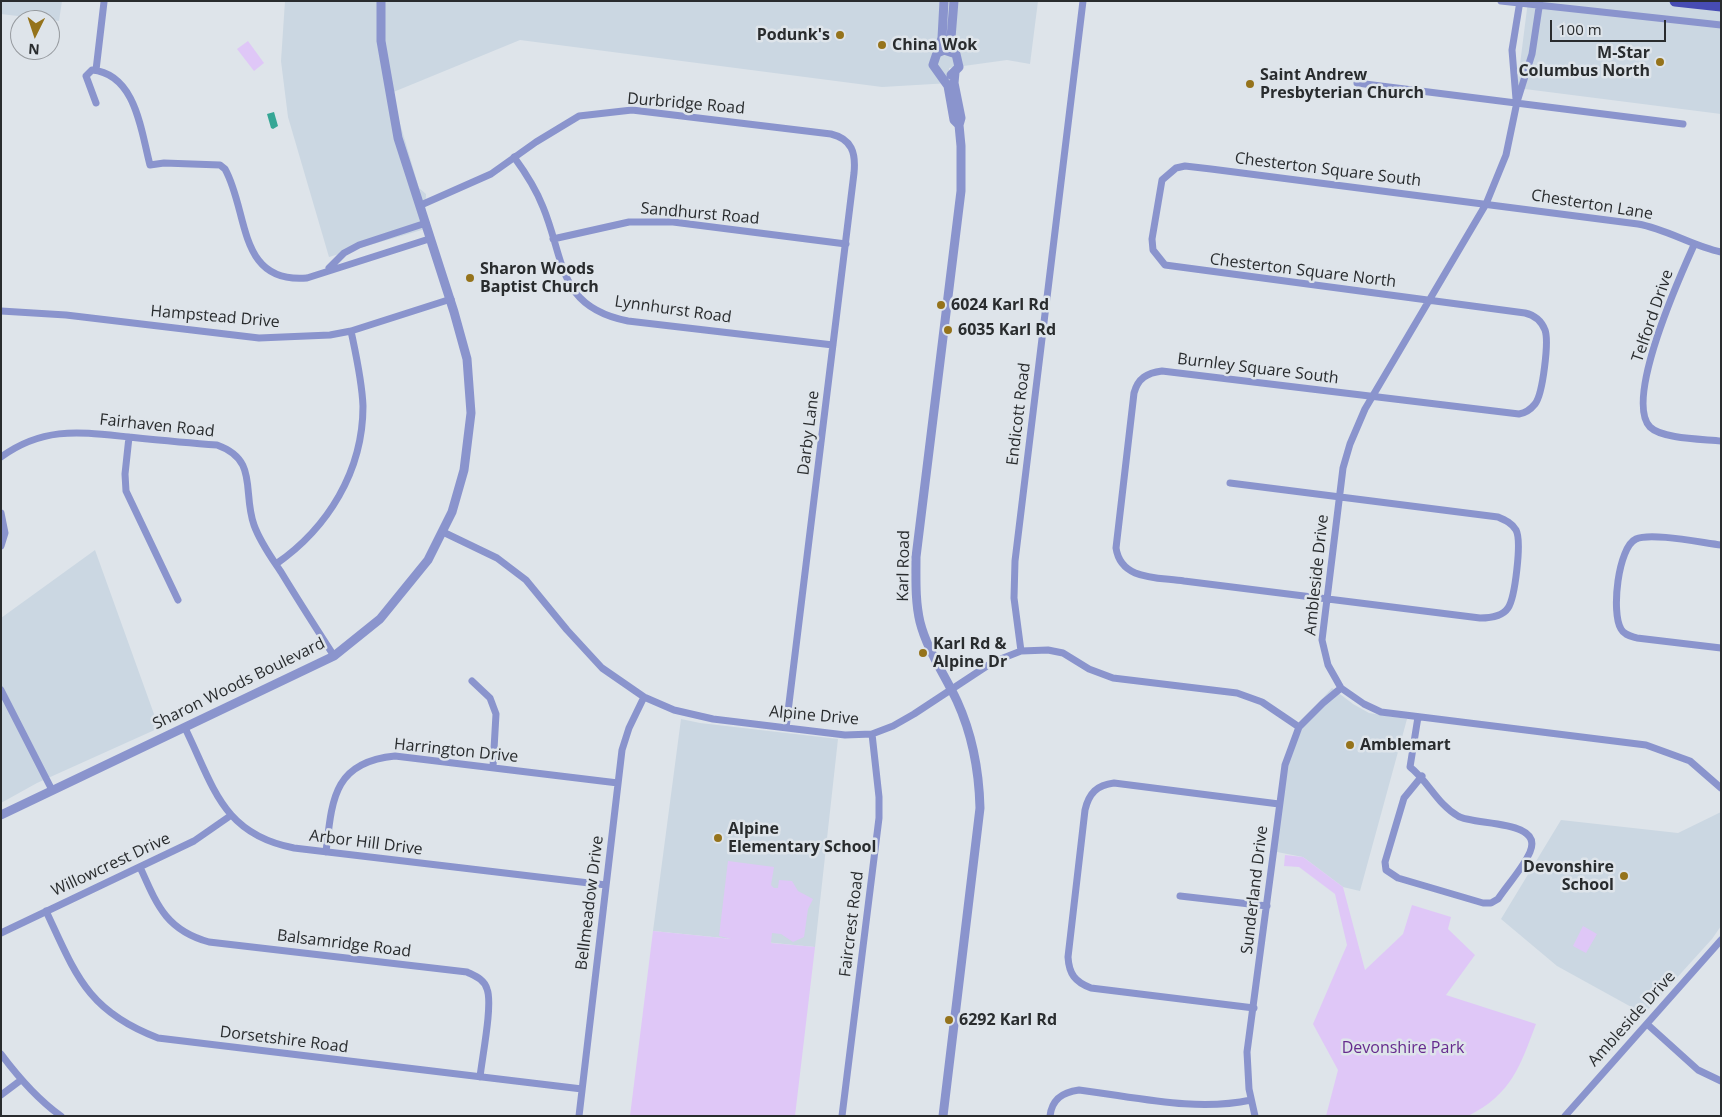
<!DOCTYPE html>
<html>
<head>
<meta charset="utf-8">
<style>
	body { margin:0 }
	#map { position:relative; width:1722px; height:1117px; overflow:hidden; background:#dee4ea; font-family:"Open Sans",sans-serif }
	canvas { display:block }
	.frame { position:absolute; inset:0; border:2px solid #292c2e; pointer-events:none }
	.north { position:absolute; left:10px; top:10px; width:50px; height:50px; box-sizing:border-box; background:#dee4ea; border:1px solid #969a9f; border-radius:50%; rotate:184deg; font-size:14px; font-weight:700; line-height:20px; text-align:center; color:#292c2e }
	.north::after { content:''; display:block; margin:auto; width:18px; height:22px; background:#95731b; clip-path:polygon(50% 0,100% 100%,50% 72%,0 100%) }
	.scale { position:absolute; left:1550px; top:20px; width:116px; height:22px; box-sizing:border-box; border:2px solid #292c2e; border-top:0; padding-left:6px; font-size:15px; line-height:18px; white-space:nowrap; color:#292c2e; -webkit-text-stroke:4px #dee4ea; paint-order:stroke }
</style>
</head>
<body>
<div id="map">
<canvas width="1722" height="1117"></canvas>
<div class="frame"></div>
<div class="north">N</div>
<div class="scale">100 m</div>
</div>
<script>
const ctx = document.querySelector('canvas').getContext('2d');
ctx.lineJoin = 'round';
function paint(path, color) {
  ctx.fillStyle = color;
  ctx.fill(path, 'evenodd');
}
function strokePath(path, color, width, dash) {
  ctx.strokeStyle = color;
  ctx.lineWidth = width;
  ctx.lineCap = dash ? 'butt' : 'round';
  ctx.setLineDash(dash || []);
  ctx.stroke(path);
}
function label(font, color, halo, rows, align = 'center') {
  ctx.font = font + ' "Open Sans",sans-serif';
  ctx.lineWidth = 5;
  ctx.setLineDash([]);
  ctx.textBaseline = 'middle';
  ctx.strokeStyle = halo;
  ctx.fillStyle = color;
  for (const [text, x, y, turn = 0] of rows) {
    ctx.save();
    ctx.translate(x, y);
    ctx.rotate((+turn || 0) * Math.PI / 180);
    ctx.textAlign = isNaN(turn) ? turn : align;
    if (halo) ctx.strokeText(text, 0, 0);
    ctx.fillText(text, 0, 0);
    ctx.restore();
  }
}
paint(new Path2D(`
	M1,1H62L59,21L1,14Z
	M285,1H1038L1030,64L1007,60L949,68L950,83L882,87L520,40L391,93L419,188L426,194L425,229L329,257L288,117L281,61Z
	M1528,1H1721V114L1517,88Z
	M95,550L159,728L37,783L1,803V618Z
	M1332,688L1353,704L1369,713L1407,719L1360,891L1343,887L1303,857L1272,851L1283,766L1301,722Z
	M681,719L700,723L838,739L815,947L653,931Z
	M1721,812V926L1712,939L1644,1014L1557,966L1501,919L1561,820L1678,833Z`), '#cbd7e2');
paint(new Path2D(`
	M248,41L264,63L254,71L237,49Z
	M1285,855L1303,857L1343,887L1365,970L1403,934L1412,905L1451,917L1448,929L1475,955L1446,995L1536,1024C1520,1066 1512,1094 1468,1116H1326L1338,1070L1313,1024L1347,945L1335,894L1299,867L1284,866Z
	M728,861L774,867L771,885L774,888H778L779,880L792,881L798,891L813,899L808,909L804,937L793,942L781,934L772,933L771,943L815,947L795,1116H630L653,931L732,939L719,936Z
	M1583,926L1597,934L1586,953L1573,946Z`), '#dfc7f7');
paint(new Path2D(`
	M274,112L278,126L273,129L271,128L267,114Z`), '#35a695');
strokePath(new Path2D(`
	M1501,1L1721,25
	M1540,1L1532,54L1517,102L1506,155L1486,204L1365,409L1350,444L1343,468L1322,640L1328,665L1341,688L1364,704L1381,712L1646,745L1690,761L1721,788
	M96,70L104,2
	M1357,83L1683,124
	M1516,99L1512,50L1520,1
	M96,103L86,76L92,70C136,74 141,131 150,165L164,163L220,165L225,169C249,212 237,284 307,278L429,239
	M514,157C525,172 536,189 543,207C565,260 557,307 628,321L833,345
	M421,205L491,174L536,142L579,116L632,110L831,134C852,139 856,153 854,173L786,728
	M553,239L629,222H673L846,244
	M1694,245C1680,276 1624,400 1650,427C1662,439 1703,439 1721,441
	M329,268L344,253L359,245L426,223
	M1,311L66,315L259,338L330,335L351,331L451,299
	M129,437L125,474L126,491L178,600
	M1,457C44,426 80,432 129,437C158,440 188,443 217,445C259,460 242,491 254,525C260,542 271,557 281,572C298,600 316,628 334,656
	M1230,483L1498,517C1505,520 1512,523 1516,530C1522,541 1515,598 1508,608C1502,617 1490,618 1480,618L1184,581C1158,577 1121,581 1116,548L1134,393C1138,378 1147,373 1162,371L1519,414C1525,413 1531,409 1535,404C1543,394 1549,341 1545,330C1541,320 1534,315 1525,313L1165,265L1153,250L1152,239L1162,180L1176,168L1185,166L1211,169L1638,224C1667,229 1692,246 1721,252
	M1,513L5,533L1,546
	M443,532L497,558L526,580L567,630L602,668L644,697L674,710L713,719L845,735L872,734L893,726L914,714L993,662L1021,651L1048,650L1063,653L1089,669L1113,678L1237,693L1262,702L1299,727
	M1721,545C1703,543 1651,532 1636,539C1618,547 1611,613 1621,629C1624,635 1631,636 1637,638L1721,648
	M276,564C328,528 363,471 363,406C362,381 356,355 351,331
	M1021,651L1014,598L1015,561L1083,1
	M472,681L490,698L496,714L493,767
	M1,690L52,790
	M1418,717L1410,767C1428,781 1438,805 1458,816C1474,826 1544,819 1530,852C1523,868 1508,884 1498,899L1491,903H1483L1398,878L1386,870L1385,862L1404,798L1422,776
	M185,728C214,787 222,834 294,848L606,885
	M326,852C332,800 333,762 395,756L618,783
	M140,867C157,905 166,930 209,942L467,972C475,976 484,979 487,989C493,1004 482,1058 480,1077
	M1180,896L1267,906
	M46,911C76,975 87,1011 158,1038L582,1089
	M1,933L194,841L230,816
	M1254,1008L1091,988C1075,982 1069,974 1068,957L1085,810C1089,793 1097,785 1114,783L1279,804
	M1647,1024L1698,1070L1721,1081
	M1,1054C19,1078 37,1099 61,1116
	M1,1095L21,1080
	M579,1116L622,750L629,728L644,697
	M842,1116L879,818V797L872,734
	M1050,1116C1052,1099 1063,1092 1079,1090C1136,1097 1195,1112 1251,1100
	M1255,1116L1249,1089L1247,1052L1285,765L1299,727L1323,703L1341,688
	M1565,1116L1721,940`), '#8a94cd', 7);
strokePath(new Path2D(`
	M944,1L942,38L933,65L948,86L954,120L959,125
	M953,51L951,38L954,1
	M937,53L944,50L956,54L959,67L951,75
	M1,815L334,656L380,619L428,560L452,512L464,470L471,413L467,359L454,312L398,138L381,41V1
	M943,1116L980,808C979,770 973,736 957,701C945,675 927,650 920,622C915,601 916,579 916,557L961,191V146L959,125L961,118L954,83L955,72`), '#8a94cd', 9);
strokePath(new Path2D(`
	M1675,1L1721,6`), '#474cb3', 11);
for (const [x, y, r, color] of [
	[840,35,5,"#95731b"],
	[882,45,5,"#95731b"],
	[1660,62,5,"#95731b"],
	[1250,84,5,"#95731b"],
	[470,278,5,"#95731b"],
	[941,305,5,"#95731b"],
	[948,330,5,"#95731b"],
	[923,653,5,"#95731b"],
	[1350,745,5,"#95731b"],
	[718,838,5,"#95731b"],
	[1624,876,5,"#95731b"],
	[949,1020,5,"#95731b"]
]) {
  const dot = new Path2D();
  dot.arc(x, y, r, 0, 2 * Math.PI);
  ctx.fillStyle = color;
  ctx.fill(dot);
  strokePath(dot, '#dee4ea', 2);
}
label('bold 16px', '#292c2e', '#dee4ea', [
	["Podunk's",830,35,"right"],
	["China Wok",892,45],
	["M-Star",1650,53,"right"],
	["Columbus North",1650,71,"right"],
	["Saint Andrew",1260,75],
	["Presbyterian Church",1260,93],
	["Sharon Woods",480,269],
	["Baptist Church",480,287],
	["6024 Karl Rd",951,305],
	["6035 Karl Rd",958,330],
	["Karl Rd &",933,644],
	["Alpine Dr",933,662],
	["Amblemart",1360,745],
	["Alpine",728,829],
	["Elementary School",728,847],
	["Devonshire",1614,867,"right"],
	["School",1614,885,"right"],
	["6292 Karl Rd",959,1020]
], 'left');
label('16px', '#292c2e', '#dee4ea', [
	["Durbridge Road",686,104,5],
	["Chesterton Square South",1328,170,7],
	["Chesterton Lane",1592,205,9],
	["Sandhurst Road",700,214,5],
	["Chesterton Square North",1303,271,7],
	["Lynnhurst Road",673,310,8],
	["Telford Drive",1653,316,-71],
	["Hampstead Drive",215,317,5],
	["Burnley Square South",1258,369,7],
	["Endicott Road",1019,414,-83],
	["Fairhaven Road",157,426,6],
	["Darby Lane",809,433,-83],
	["Karl Road",904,566,-89],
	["Ambleside Drive",1317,575,-84],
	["Sharon Woods Boulevard",239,684,-26],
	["Alpine Drive",814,716,5],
	["Harrington Drive",456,751,6],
	["Arbor Hill Drive",366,843,7],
	["Willowcrest Drive",111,865,-25],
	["Sunderland Drive",1255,890,-83],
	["Bellmeadow Drive",590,903,-83],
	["Faircrest Road",852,924,-83],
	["Balsamridge Road",344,944,7],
	["Ambleside Drive",1632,1019,-48],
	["Dorsetshire Road",284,1040,7]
]);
label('16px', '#662b8e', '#dee4ea', [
	["Devonshire Park",1403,1048]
]);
</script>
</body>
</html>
